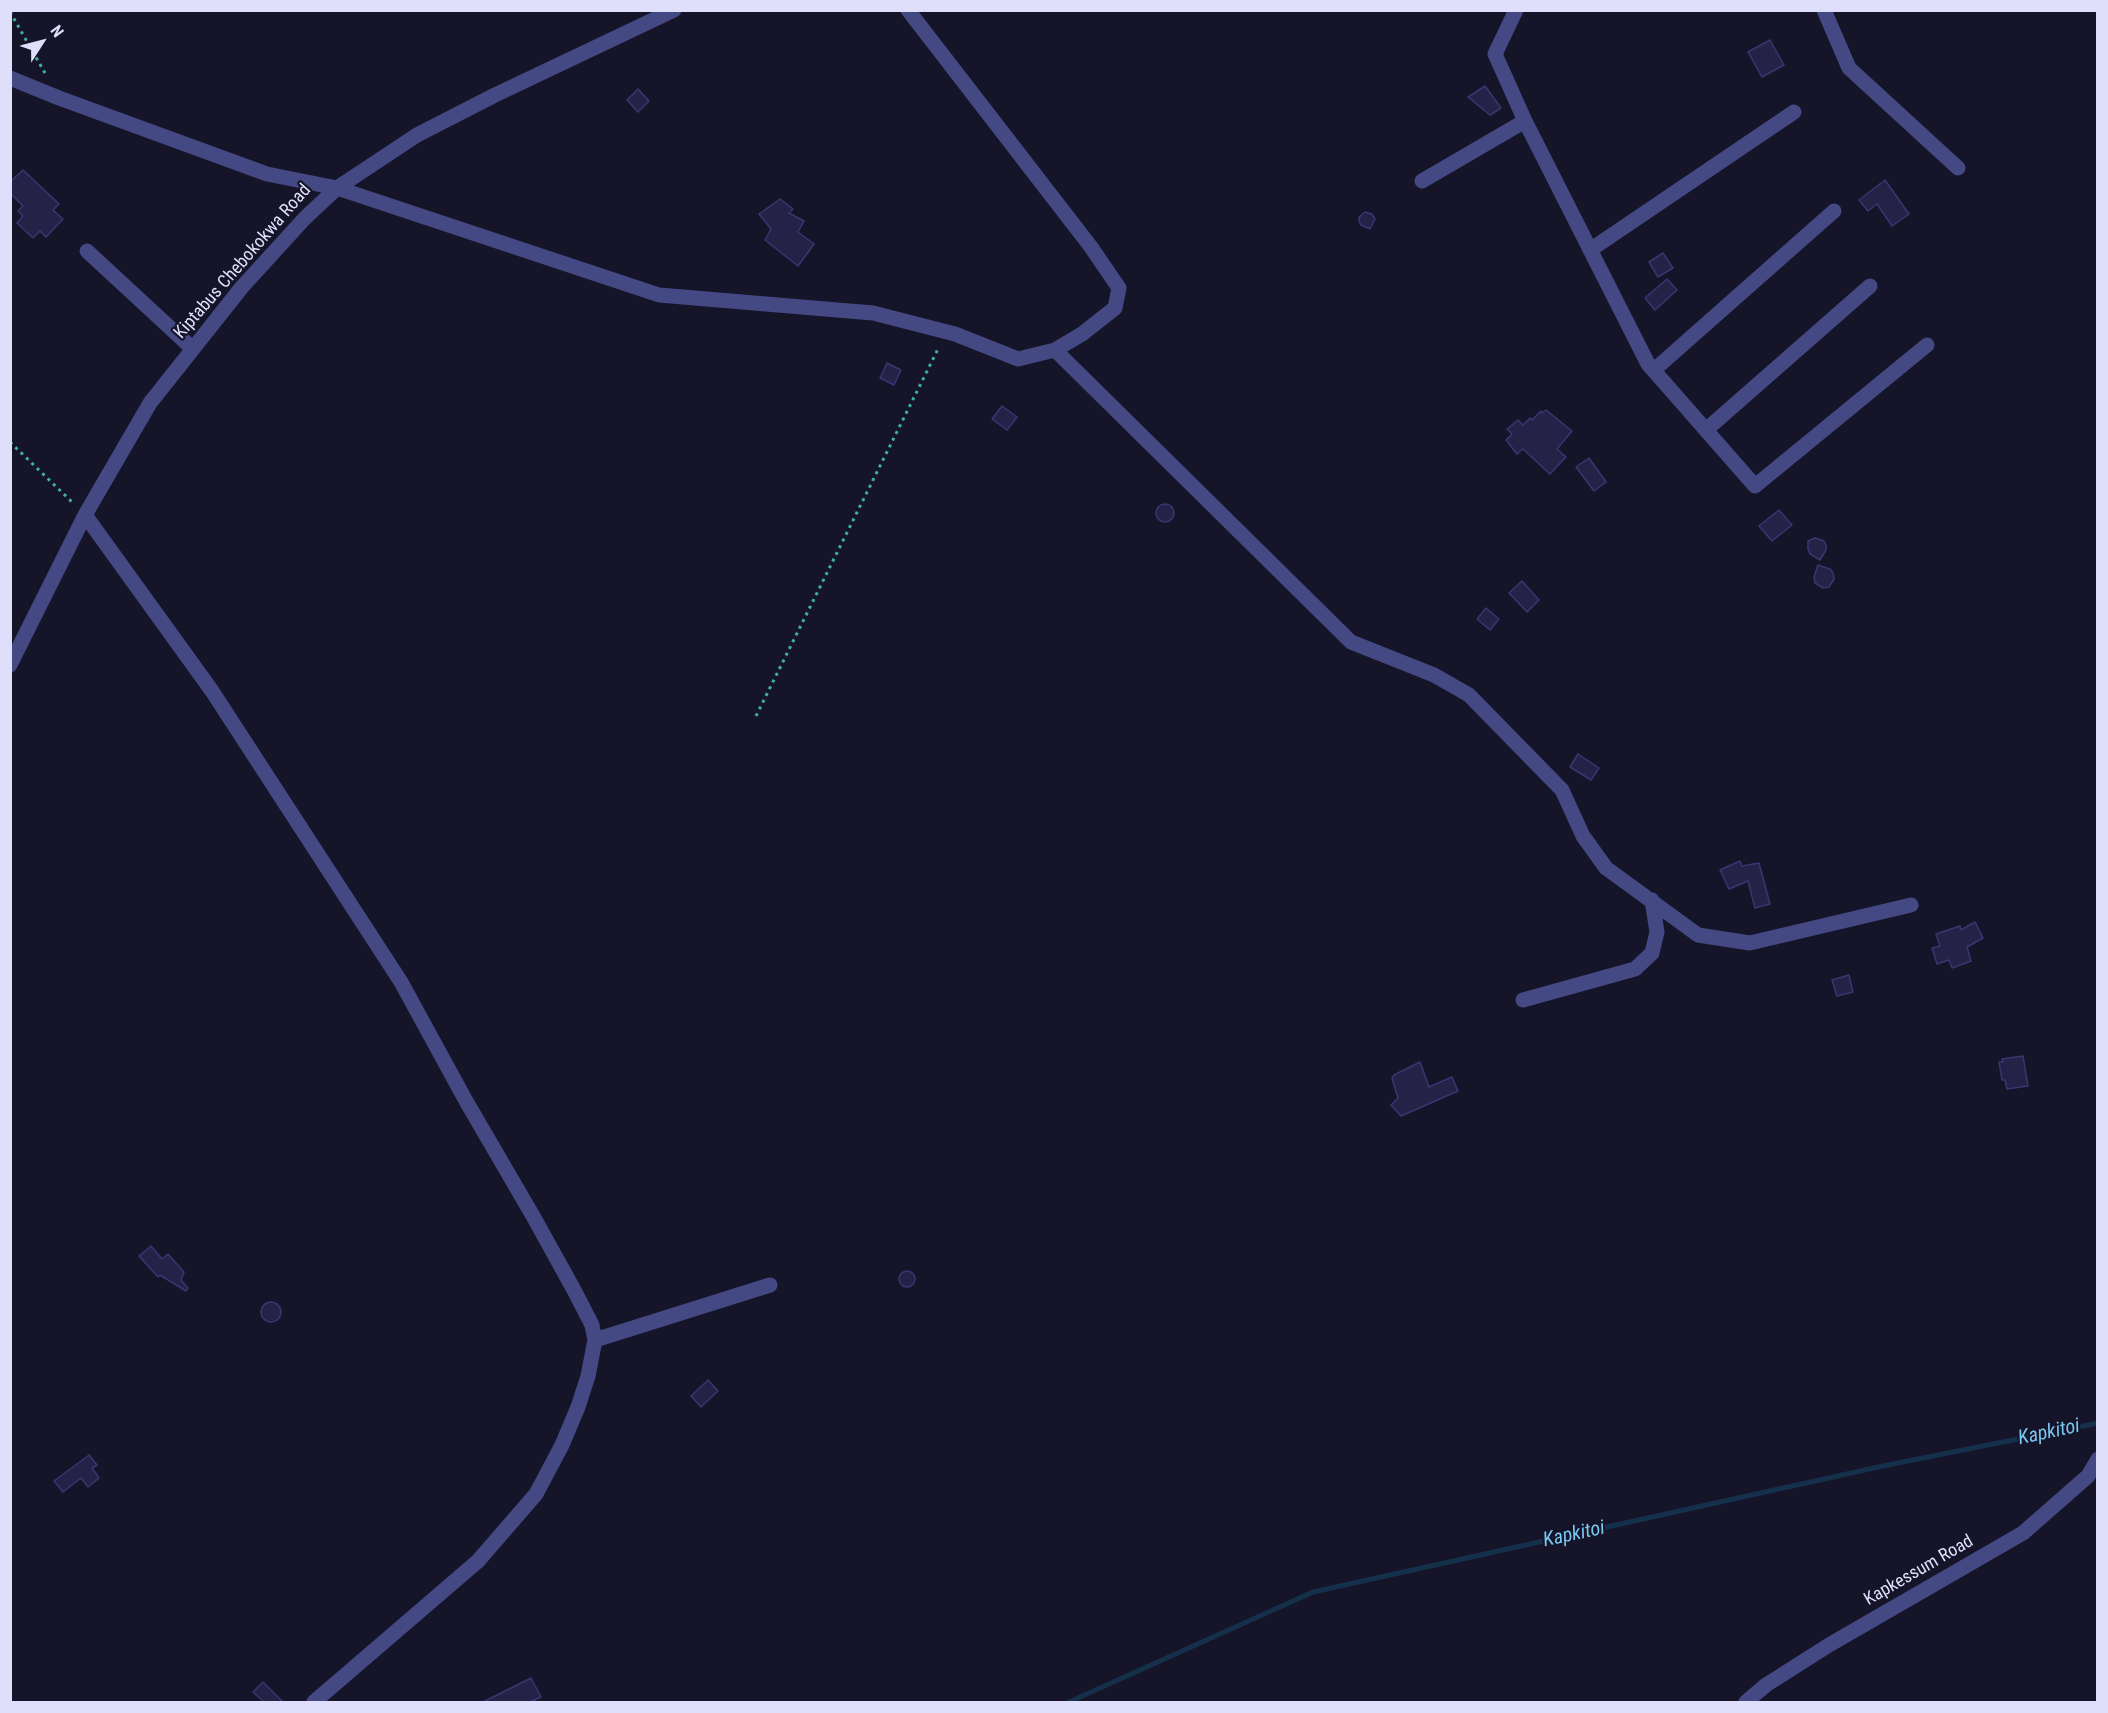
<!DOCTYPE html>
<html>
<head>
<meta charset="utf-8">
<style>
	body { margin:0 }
	#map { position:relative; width:2108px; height:1713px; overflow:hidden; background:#151429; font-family:"Roboto Condensed",sans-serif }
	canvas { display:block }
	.frame { position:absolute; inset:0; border:12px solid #dfdffc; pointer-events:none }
	.north { position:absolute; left:12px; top:12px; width:60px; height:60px; -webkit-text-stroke:4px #151429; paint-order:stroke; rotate:54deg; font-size:16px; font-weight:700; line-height:24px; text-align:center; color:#dfdffc }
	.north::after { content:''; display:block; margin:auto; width:21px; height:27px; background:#dfdffc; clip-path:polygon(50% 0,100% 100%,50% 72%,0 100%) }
</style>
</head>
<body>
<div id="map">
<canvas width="2108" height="1713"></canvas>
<div class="frame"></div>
<div class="north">N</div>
</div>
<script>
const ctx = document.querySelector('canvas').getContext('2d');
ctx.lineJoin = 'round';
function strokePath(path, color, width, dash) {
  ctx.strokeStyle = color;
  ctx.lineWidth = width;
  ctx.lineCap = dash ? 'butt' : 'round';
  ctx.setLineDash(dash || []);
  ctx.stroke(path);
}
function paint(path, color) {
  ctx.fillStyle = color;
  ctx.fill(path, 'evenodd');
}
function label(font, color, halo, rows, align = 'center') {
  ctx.font = font + ' "Roboto Condensed",sans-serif';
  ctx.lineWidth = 4.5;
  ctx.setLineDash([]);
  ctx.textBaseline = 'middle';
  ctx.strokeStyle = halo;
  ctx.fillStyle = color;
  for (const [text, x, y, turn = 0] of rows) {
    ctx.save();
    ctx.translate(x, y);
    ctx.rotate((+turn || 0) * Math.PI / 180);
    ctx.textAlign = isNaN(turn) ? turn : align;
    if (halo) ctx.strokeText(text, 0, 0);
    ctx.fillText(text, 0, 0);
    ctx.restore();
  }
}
strokePath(new Path2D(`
	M1069,1702L1313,1592L1883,1466L2098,1423`), '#15304b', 5);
const building = new Path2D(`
	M1770,40L1784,65L1762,77L1748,52Z
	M1485,86L1501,108L1490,115L1468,97Z
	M638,89L649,101L638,112L627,100Z
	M23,170L59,204L53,210L63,219L46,237L40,231L33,238L17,223L23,216L18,211L23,206L10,193V182Z
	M1885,180L1909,214L1892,226L1877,204L1868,211L1859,200Z
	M780,199L793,209L789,213L804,221L798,232L814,244L798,266L765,240L771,229L759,214Z
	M1365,212L1372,214L1375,219L1370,229L1361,225L1359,221V217Z
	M1663,253L1673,268L1658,277L1649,262Z
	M1667,279L1677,290L1655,310L1645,298Z
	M887,363L901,370L894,385L880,378Z
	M1002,406L1017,417L1007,430L992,419Z
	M1546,410L1572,431L1557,449L1566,457L1550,474L1523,449L1517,454L1506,440L1512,434L1507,429L1518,420L1523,425L1530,418L1532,420L1541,411L1542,413Z
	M1589,458L1606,482L1594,491L1576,467Z
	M1156 513a9 9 0 1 1 18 0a9 9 0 1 1-18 0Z
	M1779,510L1792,525L1772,541L1759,526Z
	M1815,538L1824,541L1826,545V550L1820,560L1810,554L1808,549V541Z
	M1818,565L1830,569L1833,573L1834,579L1829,587L1823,588L1815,583L1814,577Z
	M1522,581L1539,600L1527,612L1509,593Z
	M1486,608L1499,619L1490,630L1477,619Z
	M1578,754L1599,768L1591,780L1570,767Z
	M1740,861L1742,866L1759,863L1770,904L1755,908L1748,881L1729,889L1720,870Z
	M1975,922L1983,938L1967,947L1971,961L1952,968L1949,960L1937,964L1932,948L1940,946L1936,934L1960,926L1961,930Z
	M1849,975L1853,992L1837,996L1832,980Z
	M2023,1056L2028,1086L2007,1089L2005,1080H2002L1999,1062H2003L2002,1059Z
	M1420,1062L1429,1087L1452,1077L1458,1091L1401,1116L1391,1105L1398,1098L1392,1078L1394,1075Z
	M151,1246L162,1259L168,1254L184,1272L181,1280L188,1288L186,1291L160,1275L158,1277L139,1256Z
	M899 1279a8 8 0 1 1 16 0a8 8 0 1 1-16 0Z
	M261 1312a10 10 0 1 1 20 0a10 10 0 1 1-20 0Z
	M708,1380L718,1391L701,1407L691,1396Z
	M89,1455L97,1465L92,1468L99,1478L88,1487L81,1478L63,1492L54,1481Z
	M531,1678L541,1697L530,1702H483Z
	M263,1682L283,1702H264L253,1692Z`);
paint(building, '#252248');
strokePath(building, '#3a3671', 1.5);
strokePath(new Path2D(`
	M10,12L45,73
	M10,442L73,503
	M756,716L939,347`), '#3eb09b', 3, [3, 4.5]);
strokePath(new Path2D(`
	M908,10L1091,247L1119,288L1115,308L1082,334L1055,350L1351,642L1434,675L1469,695L1562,790L1583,836L1606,868L1698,935L1750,943L1911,905
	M1516,10L1495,54L1525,121L1648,364L1755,486L1927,345
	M1824,10L1849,68L1958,168
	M10,78L59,98L267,174L337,188L659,295L873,313L955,334L1018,359L1055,350
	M1422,181L1525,121
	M1590,250L1794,112
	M87,251L193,349
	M1654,370L1834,211
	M1707,429L1870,286
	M85,515L212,691L401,982L466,1101L533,1216L574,1290L592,1325L595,1340L588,1376L578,1407L562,1445L536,1494L478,1561L314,1702
	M10,665L85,515L150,403L242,287L305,218L337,188L417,135L495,95L674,10
	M1523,1000L1635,969L1652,953L1657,932L1652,900
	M595,1340L770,1285
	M1746,1702L1766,1685L1829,1645L2023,1533L2088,1476L2098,1459`), '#444983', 15);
label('18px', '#dfdffc', '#151429', [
	["Kiptabus Chebokokwa Road",243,262,-49],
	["Kapkessum Road",1919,1571,-30]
]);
label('italic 20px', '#78c8f1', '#151429', [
	["Kapkitoi",2049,1433,-12],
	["Kapkitoi",1574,1535,-12]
]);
</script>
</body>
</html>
